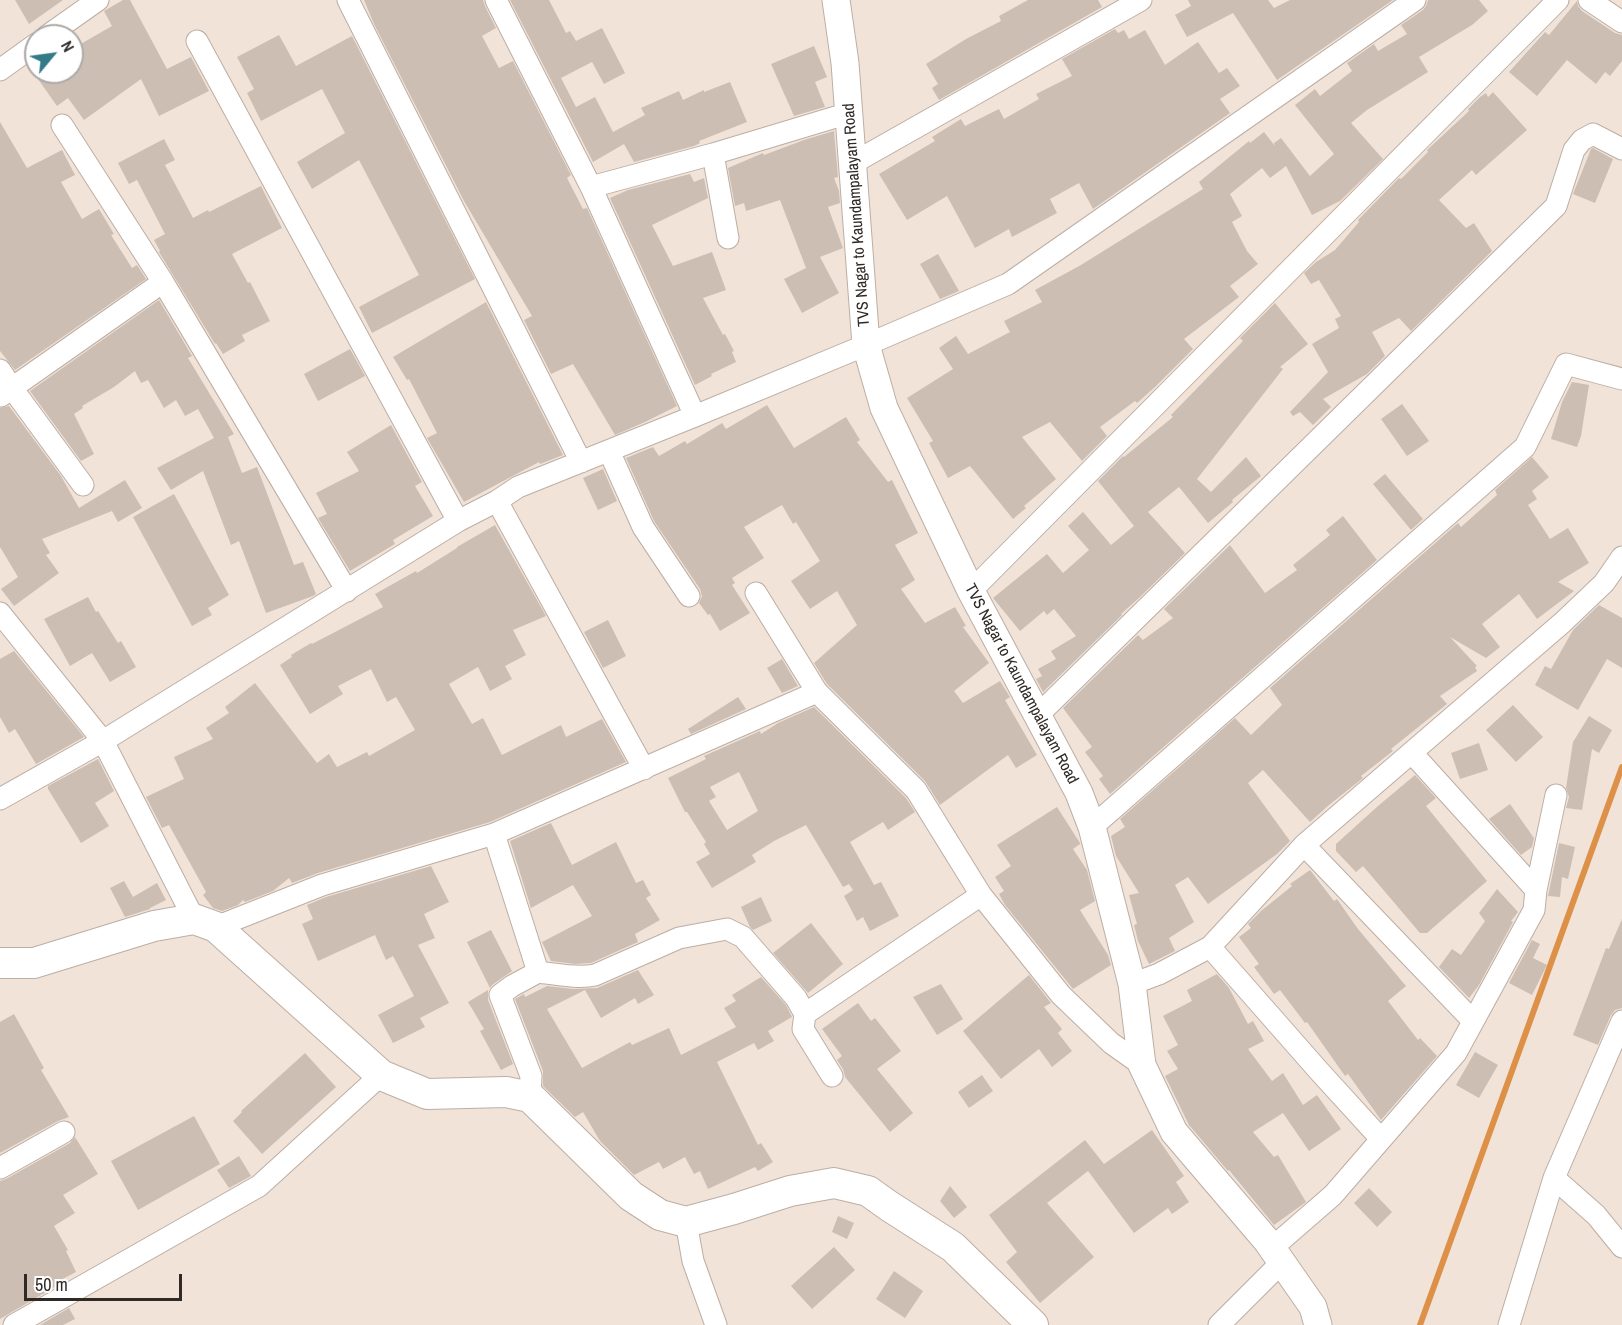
<!DOCTYPE html>
<html>
<head>
<meta charset="utf-8">
<style>
	body { margin:0 }
	#map { position:relative; width:1622px; height:1325px; overflow:hidden; background:#f2e3d8; font-family:"Archivo Narrow",sans-serif }
	canvas { display:block }
	.north { position:absolute; left:24px; top:24px; width:60px; height:60px; box-sizing:border-box; background:#fff; border:2px solid #acaaa8; border-radius:50%; rotate:61deg; font-size:16px; font-weight:700; line-height:24px; text-align:center; color:#2f2a26 }
	.north::after { content:''; display:block; margin:auto; width:21px; height:27px; background:#347a87; clip-path:polygon(50% 0,100% 100%,50% 72%,0 100%) }
	.scale { position:absolute; left:24px; top:1274px; width:158px; height:27px; box-sizing:border-box; border:3px solid #2f2a26; border-top:0; padding-left:8px; font-size:18px; line-height:21px; white-space:nowrap; color:#2f2a26; -webkit-text-stroke:4px #fff; paint-order:stroke }
</style>
</head>
<body>
<div id="map">
<canvas width="1622" height="1325"></canvas>
<div class="north">N</div>
<div class="scale">50 m</div>
</div>
<script>
const ctx = document.querySelector('canvas').getContext('2d');
ctx.lineJoin = 'round';
function strokePath(path, color, width, dash) {
  ctx.strokeStyle = color;
  ctx.lineWidth = width;
  ctx.lineCap = dash ? 'butt' : 'round';
  ctx.setLineDash(dash || []);
  ctx.stroke(path);
}
function paint(path, color) {
  ctx.fillStyle = color;
  ctx.fill(path, 'evenodd');
}
function label(font, color, halo, rows, align = 'center') {
  ctx.font = font + ' "Archivo Narrow",sans-serif';
  ctx.lineWidth = 4.5;
  ctx.setLineDash([]);
  ctx.textBaseline = 'middle';
  ctx.strokeStyle = halo;
  ctx.fillStyle = color;
  for (const [text, x, y, turn = 0] of rows) {
    ctx.save();
    ctx.translate(x, y);
    ctx.rotate((+turn || 0) * Math.PI / 180);
    ctx.textAlign = isNaN(turn) ? turn : align;
    if (halo) ctx.strokeText(text, 0, 0);
    ctx.fillText(text, 0, 0);
    ctx.restore();
  }
}
strokePath(new Path2D(`
	M1420,1325L1622,767`), '#dd9047', 6);
paint(new Path2D(`
	M15,0H63L29,24Z
	M123,0H130L167,69L191,57L209,91L159,116L141,79L84,120L68,98L57,106L33,72H72V49L112,26L104,11Z
	M364,0H483L485,6L496,28L482,36L499,68L513,61L571,175L567,178L583,209L587,208L677,406L645,422L615,435L573,364L551,374L524,320L532,316L464,201L374,24Z
	M510,0H549L566,33L570,31L576,41L602,28L625,73L604,84L592,62L561,78L576,107L595,97L613,132L645,115L641,108L679,91L683,100L704,90V92L730,82L747,122L699,141L700,143L694,146L634,162L624,144L593,162Z
	M1028,0H1098L1102,7L939,100L932,88L938,84L926,64L966,39L1001,21L999,16Z
	M1188,0H1268L1274,8L1290,0H1393L1277,80L1233,13L1187,37L1175,15L1191,6Z
	M1428,0H1479L1488,11L1472,25L1419,57L1428,72L1367,110L1351,123L1383,159L1340,201L1312,215L1286,166L1270,178L1262,168L1230,194L1242,216L1232,222L1247,251L1258,264L1230,286L1239,297L1184,339L1193,349L1155,387L1137,403L1135,401L1100,427L1107,436L1082,461L1050,422L1022,437L1056,479L1024,506L1026,508L1013,519L970,466L948,478L929,443L933,441L907,398L953,369L939,348L956,336L968,354L1010,332L1004,321L1042,302L1035,290L1081,265L1203,189L1199,182L1249,141L1250,143L1264,132L1275,146L1274,143L1281,138L1310,176L1334,154L1295,105L1315,89L1320,96L1352,71L1347,63L1374,44L1378,51L1407,34L1401,25L1423,10L1426,6Z
	M1577,1L1578,6L1582,11L1615,33L1622,35V61L1610,76L1605,72L1596,84L1567,60L1537,96L1509,72L1545,32L1549,35Z
	M1115,29L1118,33L1124,30L1129,39L1145,30L1165,65L1198,42L1219,73L1227,68L1240,86L1220,99L1230,113L1093,209L1079,183L1050,199L1057,213L1012,237L1009,229L975,248L947,196L907,220L879,174L935,141L932,137L961,119L965,126L999,109L1004,119L1039,99L1036,94L1072,76L1062,59Z
	M279,35L296,66L352,36L475,279L372,333L359,307L419,275L359,160L312,189L297,162L345,133L322,89L261,121L247,93L254,89L237,57Z
	M814,46L827,77L815,82L825,107L794,116L771,64Z
	M1493,92L1527,130L1476,175L1472,170L1439,200L1466,228L1474,223L1492,251L1411,331L1399,318L1372,332L1385,356L1367,374L1323,399L1331,407L1313,425L1300,412L1293,416L1290,412L1328,372L1312,344L1339,328L1335,319L1341,316L1319,280L1311,284L1304,273L1316,262L1335,250L1359,222L1358,220L1399,178L1401,179L1428,152L1427,150L1469,111L1468,109L1480,97L1486,93L1488,97Z
	M0,122L27,168L62,150L75,175L61,182L82,219L99,209L114,234L111,235L132,268L137,265L146,279L15,370L0,351Z
	M834,131L838,177L834,178L839,191L840,203L828,207L843,248L820,257L839,293L802,313L784,279L806,268L780,200L746,211L744,203L735,206L728,168L763,153L764,155L804,140Z
	M164,139L175,160L165,165L193,218L208,210L209,212L261,186L282,228L232,254L248,283L250,282L270,321L242,335L245,341L223,354L216,343L215,344L159,252L160,251L154,240L165,234L137,180L129,184L118,163Z
	M1593,148L1613,159L1595,203L1573,194L1591,149Z
	M690,174L694,182L704,178L708,198L652,225L673,266L712,252L726,290L703,298L723,335L725,334L734,351L732,352L736,362L711,374L712,376L695,385L610,198L628,190Z
	M938,254L959,291L940,299L920,264Z
	M159,300L192,356L188,358L234,434L228,437L242,473L257,467L294,565L303,562L316,594L313,596L266,613L239,541L231,545L203,471L171,490L157,468L214,438L198,409L185,416L176,400L164,408L148,380L141,383L135,371L114,387L82,406L83,408L74,414L94,454L81,461L30,391Z
	M486,302L563,455L540,464L539,462L464,502L427,438L437,433L409,379L407,380L393,357Z
	M1275,303L1308,344L1280,367L1283,369L1197,479L1211,492L1246,457L1261,476L1232,500L1233,502L1208,523L1179,487L1148,512L1185,553L1139,598L1121,614L1122,615L1043,692L1036,679L1042,676L1038,669L1056,659L1051,651L1076,636L1054,609L1047,615L1044,611L1020,631L993,598L1047,554L1063,573L1089,550L1068,526L1083,512L1111,545L1134,526L1098,481L1123,456L1124,457L1173,417L1171,415L1243,341L1240,338Z
	M350,349L365,376L318,401L304,374Z
	M1572,382L1589,385L1581,436L1577,447L1551,439L1562,402Z
	M1402,404L1429,441L1407,456L1381,419Z
	M767,405L794,448L846,417L860,440L857,442L888,482L892,480L918,533L895,545L915,580L901,589L925,623L955,607L966,626L963,627L989,663L954,691L963,703L1000,681L1010,697L1005,700L1037,755L1016,768L1008,755L940,805L925,781L827,684L814,663L857,625L837,591L810,609L791,581L820,561L796,522L793,524L782,505L744,527L764,558L732,578L735,583L732,585L750,613L720,631L710,614L708,615L699,603L702,596L700,589L654,521L626,458L653,447L659,456L685,441L687,444L722,423L726,429Z
	M9,406L61,476L79,508L125,480L142,508L118,522L112,511L42,539L50,553L46,555L59,573L14,606L1,589L18,577L0,547V408Z
	M391,425L422,482L415,486L433,516L393,540L395,544L350,571L318,518L327,514L316,493L359,471L347,452Z
	M1532,457L1549,477L1532,491L1537,499L1528,505L1550,539L1568,528L1589,563L1558,582L1574,591L1537,619L1519,594L1482,624L1500,647L1486,658L1450,637L1477,666L1475,667L1477,671L1440,696L1447,704L1391,749L1393,751L1361,776L1363,778L1329,805L1310,822L1263,770L1248,783L1290,841L1277,854L1208,904L1188,877L1175,885L1194,922L1169,938L1175,951L1149,964L1138,941L1134,925L1137,924L1129,895L1139,893L1116,856L1111,836L1125,827L1120,819L1235,718L1251,735L1282,705L1270,688L1458,523L1461,527L1497,495L1495,490Z
	M603,469L617,501L598,510L583,478Z
	M1385,474L1423,519L1411,530L1373,484Z
	M174,494L229,595L208,608L212,615L192,626L133,517Z
	M1343,516L1377,560L1110,794L1099,779L1103,776L1085,752L1092,747L1063,708L1138,635L1143,640L1173,618L1164,609L1230,545L1265,593L1297,570L1293,565L1330,535L1326,530Z
	M495,525L546,616L513,630L526,655L505,666L512,679L490,691L478,667L449,684L472,724L483,718L502,755L561,725L566,737L602,719L626,762L490,822L318,873L292,883L289,878L273,891L245,902L243,900L238,905L222,911L213,908L203,895L206,892L169,825L162,828L146,797L184,779L174,757L213,739L206,728L229,713L225,707L255,683L317,763L329,754L337,767L367,752L369,756L415,730L396,697L387,702L371,669L338,686L343,694L310,714L280,665L292,657L291,655L311,643L312,644L383,607L375,594L416,571L417,573L457,548V547Z
	M88,597L96,612L98,611L118,643L121,641L136,667L110,682L92,653L70,666L44,619Z
	M1599,605L1622,618V668L1607,659L1578,710L1535,685L1545,666L1551,669L1573,630Z
	M608,620L626,656L603,668L584,632Z
	M14,651L84,737L36,764L15,729L9,733L0,717V659Z
	M782,659L798,686L782,693L767,668Z
	M738,697L746,709L691,734L688,729Z
	M1513,705L1543,737L1516,762L1486,730Z
	M814,707L906,798L915,812L888,830L883,822L850,842L874,885L881,882L899,916L870,931L863,917L857,921L844,896L853,890L849,884L843,887L806,825L774,841L752,855L756,862L712,888L696,862L710,854L704,844L706,842L687,812H685L668,778L706,759L704,756L760,731L761,734L778,723ZM739,772L758,811L727,830L709,801L716,797L710,787Z
	M1589,716L1612,730L1599,753L1592,749L1582,810L1566,808L1569,797L1566,788L1573,742Z
	M1479,743L1488,770L1460,779L1451,753Z
	M98,759L114,791L95,803L109,826L81,843L48,789V786Z
	M1415,775L1436,798L1426,806L1487,881L1427,933H1420L1363,866L1356,872L1336,851V844L1378,806Z
	M1510,804L1534,838L1532,847L1521,855L1489,819Z
	M1057,807L1080,843V844L1073,849L1087,870L1095,901L1080,910L1108,955L1111,965L1073,989L1005,905L999,894L1004,891L995,877L1011,866L997,845Z
	M551,823L572,865L616,842L636,883L643,880L651,895L646,898L660,920L635,934L638,942L591,963L575,964L551,961L542,942L592,916L573,885L531,908L510,841Z
	M1559,843L1575,847L1568,879L1562,877L1560,897L1548,896Z
	M431,866L449,902L424,914L435,938L418,945L449,1003L420,1018L425,1027L393,1043L378,1015L414,996L393,956L386,960L375,935L318,961L302,924L313,919L307,905L326,897Z
	M1310,870L1334,901L1337,899L1358,929L1406,986L1388,1001L1418,1040L1420,1038L1437,1056L1381,1120L1348,1074L1345,1076L1307,1022L1305,1023L1280,990L1274,994L1254,967L1259,964L1239,937L1251,928L1248,924L1261,911L1292,886L1290,884Z
	M124,881L133,897L157,883L166,900L150,908V909L125,917L110,888Z
	M1497,889L1518,912L1511,921L1513,922L1479,985L1469,998L1439,967L1452,949L1461,955L1485,921L1479,913Z
	M761,897L772,921L753,930L750,927L741,907Z
	M1622,919V1008L1615,1010L1611,1015L1598,1045L1573,1035L1606,948L1609,949Z
	M811,923L843,964L808,993L773,953Z
	M491,930L512,971L492,985L490,988L467,942Z
	M1532,940L1540,944L1533,958L1547,965L1532,995L1509,983Z
	M638,970L654,995L638,1004L635,998L601,1018L585,990L547,1009L582,1068L630,1042L632,1045L669,1028L681,1055L736,1027L724,1008L736,1001L732,995L761,977L786,1005L792,1017L768,1031L774,1041L758,1050L754,1043L717,1062L758,1145L761,1143L773,1162L758,1171L755,1167L708,1189L700,1171L694,1174L685,1157L663,1169L659,1162L634,1175L600,1141L583,1112L575,1117L543,1086V1071L515,999L524,994L525,997L547,986L574,989L597,988Z
	M1217,974L1229,988L1248,1024L1253,1021L1264,1041L1248,1049L1272,1081L1283,1073L1303,1105L1317,1095L1341,1129L1309,1151L1283,1113L1253,1132L1274,1157L1278,1155L1306,1202L1274,1225L1229,1170L1228,1171L1189,1125L1165,1076L1178,1069L1167,1051L1178,1045L1163,1016L1192,1001L1187,990Z
	M1029,975L1051,1003L1044,1007L1062,1029L1058,1033L1072,1051L1052,1067L1039,1049L1001,1079L963,1031Z
	M941,984L963,1019L937,1035L913,997Z
	M488,990V1000L513,1064L501,1070L480,1031L484,1029L468,1002Z
	M858,1003L871,1021L875,1018L901,1051L877,1069L913,1113L890,1132L845,1077L843,1069L837,1060L842,1056L822,1029Z
	M14,1014L44,1068L41,1070L69,1117L58,1121L0,1153V1022Z
	M1475,1052L1498,1065L1479,1098L1456,1085Z
	M305,1053L336,1087L262,1154L233,1121L242,1112L241,1111Z
	M982,1075L993,1091L969,1108L958,1092Z
	M194,1116L220,1164L138,1210L111,1161Z
	M1152,1130L1184,1176L1176,1182L1189,1202L1172,1214L1168,1208L1134,1233L1088,1171L1047,1203L1094,1257L1040,1303L1006,1262L1017,1252L989,1215L1085,1140L1104,1164Z
	M75,1137L98,1174L63,1195L75,1213L54,1226L68,1250L66,1251L76,1272L57,1282L58,1285L0,1319V1181L6,1179L70,1143Z
	M239,1156L251,1176L229,1188L217,1170Z
	M950,1186L967,1207L954,1218L940,1201Z
	M1369,1188L1392,1212L1377,1227L1354,1203Z
	M838,1216L854,1223L847,1239L832,1232Z
	M834,1247L855,1270L812,1309L791,1286Z
	M894,1271L923,1291L905,1318L876,1299Z
	M69,1308L75,1319L63,1325H40Z`), '#ccbeb3');
const minor = new Path2D(`
	M348,0L581,462
	M496,0L591,187L695,416
	M1589,0L1622,22
	M47,36L98,0
	M197,41L458,521
	M0,70L36,44
	M62,125L163,282L347,591
	M713,154L728,238
	M853,163L1141,0
	M591,187L713,154L849,113
	M0,370L12,388L1,396
	M609,451L643,527L689,596
	M83,485L12,388L163,282
	M497,501L644,769
	M971,591L1558,0
	M756,593L817,692
	M0,613L103,741L0,799
	M1038,715L1556,206L1574,150L1582,140L1593,134L1622,149
	M1412,753L1536,890
	M1092,827L1525,447L1566,364L1622,379
	M494,834L538,972L512,986L500,995L531,1076L530,1097
	M1304,845L1473,1021
	M194,919L103,741L458,521L497,501L518,487L695,416L866,345L1008,284L1415,0
	M216,927L322,885L494,834L817,692L916,790L981,895L1061,995L1111,1043L1142,1065
	M1210,947L1319,1071L1381,1139
	M538,972C556,974 578,979 595,975L679,938L727,929L743,937L796,998L805,1014L803,1029L832,1076
	M1132,984L1159,974L1210,947L1304,845L1562,623L1604,583L1622,557
	M805,1014L981,895
	M0,1168L64,1132
	M1554,1178L1596,1215L1622,1247
	M686,1222L693,1261L716,1325
	M1272,1248L1333,1195L1456,1053L1534,910L1536,890L1556,795
	M14,1325L259,1186L381,1075
	M1219,1325L1282,1262
	M1509,1325L1554,1178L1622,1021`);
const tertiary = new Path2D(`
	M836,0L845,63L866,345L884,408L971,591L1079,793L1092,827L1132,984L1142,1065L1174,1132L1267,1241L1313,1307L1318,1325`);
const secondary = new Path2D(`
	M0,963H34L154,926L194,919L216,927L381,1075L427,1094L506,1092L530,1097L631,1196L660,1215L686,1222L734,1209L790,1191L834,1183L868,1191L889,1206L953,1247L1033,1325`);
strokePath(minor, '#bcaea3', 23);
strokePath(tertiary, '#bcaea3', 29);
strokePath(secondary, '#bcaea3', 32);
strokePath(minor, '#fff', 21);
strokePath(tertiary, '#fff', 27);
strokePath(secondary, '#fff', 30);
label('16px', '#2f2a26', '#fff', [
	["TVS Nagar to Kaundampalayam Road",857,215,-94],
	["TVS Nagar to Kaundampalayam Road",1021,684,62]
]);
</script>
</body>
</html>
